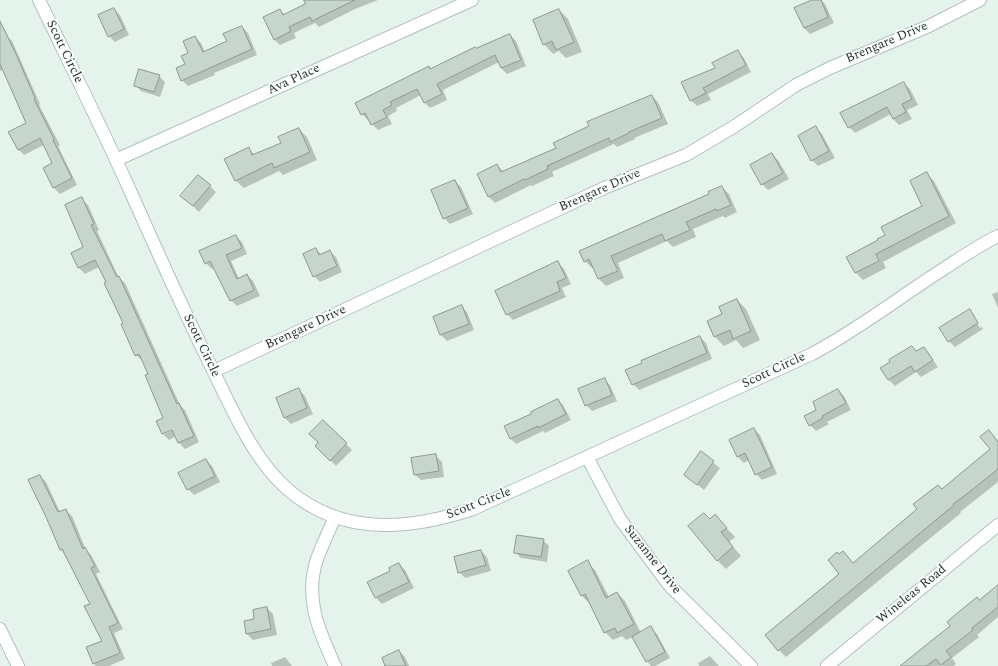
<!DOCTYPE html>
<html>
<head>
<meta charset="utf-8">
<style>
	body { margin:0 }
	canvas { display:block; background:#e4f4ec }
</style>
</head>
<body>
<canvas width="998" height="666"></canvas>
<script>
const ctx = document.querySelector('canvas').getContext('2d');
ctx.lineJoin = 'round';
function paint(path, color) {
  ctx.fillStyle = color;
  ctx.fill(path, 'evenodd');
}
function strokePath(path, color, width, dash) {
  ctx.strokeStyle = color;
  ctx.lineWidth = width;
  ctx.lineCap = dash ? 'butt' : 'round';
  ctx.setLineDash(dash || []);
  ctx.stroke(path);
}
function label(font, color, halo, rows, align = 'center') {
  ctx.font = font + ' Spectral,serif';
  ctx.lineWidth = 3.5;
  ctx.setLineDash([]);
  ctx.textBaseline = 'middle';
  ctx.strokeStyle = halo;
  ctx.fillStyle = color;
  for (const [text, x, y, turn = 0] of rows) {
    ctx.save();
    ctx.translate(x, y);
    ctx.rotate((+turn || 0) * Math.PI / 180);
    ctx.textAlign = isNaN(turn) ? turn : align;
    if (halo) ctx.strokeText(text, 0, 0);
    ctx.fillText(text, 0, 0);
    ctx.restore();
  }
}
paint(new Path2D(`
	M305,0H378L355,9L319,27L315,23L294,33L296,38L280,45L274,39L280,10L285,15L307,4Z
	M814,0H821L825,4L834,23L810,34L804,28Z
	M114,9L120,15L129,35L115,42L109,36Z
	M559,10L568,19L582,52L566,58L559,51L553,54L544,44Z
	M242,27L248,33L257,55L214,73L215,75L188,86L182,80L195,37L201,43L205,52L228,42Z
	M6,35L12,41L40,104L39,105L60,145L58,146L77,185L60,194L54,188L44,168L54,163L44,145L24,155L18,149L28,123L3,69L0,71V38Z
	M510,35L516,41L526,66L507,74L501,68L499,62L443,90L447,100L430,108L424,102L421,95L396,108L397,111L388,116L392,124L378,130L372,124L370,120H368L362,114L357,104L429,68L431,70Z
	M738,52L744,58L751,72L708,94L711,100L697,106L691,100L716,68Z
	M159,76L165,82L160,97L141,91L135,85Z
	M904,83L910,89L918,105L907,110L912,119L899,125L893,119L891,114L855,133L849,127Z
	M652,96L658,102L668,124L634,138L635,139L617,147L614,144L552,172L554,176L532,186L531,185L495,203L489,197L478,174L497,165L503,171L557,148Z
	M816,128L822,134L835,158L818,166L812,160Z
	M299,129L307,137L317,160L283,175L279,171L244,188L236,181L226,160L248,148L255,155L282,143Z
	M772,154L778,160L789,179L768,190L762,184Z
	M927,174L934,181L956,223L883,262L886,268L863,280L856,273L847,257L879,241L923,206Z
	M455,181L461,187L473,214L450,224L444,218Z
	M210,186L216,192L199,212L182,196Z
	M722,187L729,194L737,212L725,218L723,216L693,229L696,237L673,247L667,241L618,263L624,278L606,286L599,279L594,267L592,268L585,261L711,195Z
	M82,199L88,205L99,230L97,231L119,278L125,283L180,405L185,410L199,442L185,449L179,443L176,436L169,440L163,434L158,421L165,418L149,375L143,361L136,355L124,324L99,267L85,274L79,268L84,247ZM176,427L177,429L164,434V432Z
	M236,236L242,242L247,254L231,261L239,279L247,275L253,281L260,296L237,306L231,300L215,268L212,269L206,263Z
	M316,249L322,255L330,251L336,257L342,272L320,282L314,276Z
	M558,263L564,269L571,284L562,288L566,297L513,320L507,314Z
	M998,292V308L992,294Z
	M737,300L746,309L760,340L743,348L736,340L724,346L715,337L724,315Z
	M461,306L467,312L474,330L447,341L441,335L434,317Z
	M969,310L975,316H973L980,328L982,327L975,316L983,329L955,347L949,341Z
	M700,337L706,343L712,359L639,390L633,384Z
	M923,348L929,354L938,367L921,377L916,372L895,386L889,380L882,369Z
	M604,379L610,385L617,401L592,411L586,405Z
	M299,390L305,396L313,414L291,424L285,418Z
	M838,390L844,396L851,410L827,422L829,424L816,431L810,425L818,410Z
	M558,400L563,405L571,420L545,433L543,431L516,444L511,439L506,427L533,414Z
	M323,421L352,450L336,466L316,446L319,442Z
	M754,429L760,435L777,474L762,480L756,474L749,460L744,463L738,457L730,440Z
	M988,431L998,441V482L960,512L961,513L786,657L779,650L841,574L839,556L843,552L854,564L991,450Z
	M701,453L720,468L704,490L685,475Z
	M436,456L442,462L444,477L421,480L414,474Z
	M206,460L212,466L220,482L194,495L188,489Z
	M40,476L46,482L60,512L66,510L72,516L86,550L91,555L100,572L96,574L123,629L114,633L125,659L109,666H96L94,664L87,648L103,641L91,604L66,555L61,550Z
	M715,516L735,537L729,542L741,556L726,569L717,560L710,520Z
	M543,540L549,546L547,562L521,558L515,552Z
	M481,551L487,557L491,571L465,578L459,572Z
	M587,562L595,570L609,597L617,593L625,601L641,633L651,628L657,634L670,658L655,666H651L647,661L633,637L626,640L622,636L613,640L605,632L590,604L582,596L569,571Z
	M399,564L405,570L414,588L382,604L376,598L391,572Z
	M998,586V617L977,635L979,637L952,658L956,664L953,666H943L941,665L940,666H902Z
	M267,608L273,614L277,635L253,640L247,634L256,620Z
	M399,651L405,657L409,666H387Z
	M710,656L719,666H699L698,663Z
	M285,657L292,666H272L271,663Z`), '#0003');
const building = new Path2D(`
	M304,0H355L312,21L310,17L289,27L291,31L274,40L263,17L280,9L283,15L305,4Z
	M812,0H821L828,17L804,28L794,8Z
	M114,8L124,29L108,37L98,15Z
	M559,9L574,42L556,50L552,41L543,45L533,20Z
	M0,21L16,54L35,98L34,99L54,139L53,140L72,178L53,188L43,168L52,163L40,138L18,150L8,132L26,123L0,64Z
	M242,26L252,49L181,81L176,68L185,64L181,56L188,53L183,41L195,36L203,52L227,41L223,34Z
	M510,34L521,60L501,68L495,55L437,84L442,94L424,103L417,89L390,102L392,105L383,110L387,117L371,125L365,113L361,115L355,103L429,66L430,69L475,47L476,48Z
	M738,50L746,65L703,88L706,93L690,101L681,82L715,68L712,63Z
	M139,69L160,75L154,92L134,86Z
	M904,82L912,99L902,104L906,112L893,119L887,107L848,128L840,113Z
	M652,95L662,118L629,132V133L610,142L609,138L591,146L547,166L548,169L525,180L524,179L488,197L477,174L497,164L501,172L556,148L553,143L589,126L587,122Z
	M816,126L829,151L811,161L798,136Z
	M299,128L310,152L274,168L272,163L235,181L224,159L249,147L252,155L281,143L278,137Z
	M772,153L783,173L761,185L750,165Z
	M927,172L949,216L876,254L879,261L855,273L846,257L878,240L877,239L885,235L881,227L922,206L910,181Z
	M198,175L211,185L193,206L180,196Z
	M455,180L468,208L443,219L431,190Z
	M722,186L731,205L717,211L716,209L686,222L690,230L665,241L662,234L611,256L618,271L598,279L589,259L584,262L579,251L709,194L708,192Z
	M82,197L94,224L91,225L117,277L119,276L177,404L179,403L194,436L178,443L172,430L162,434L156,421L163,418L145,375L148,374L139,354L135,356L121,324L123,323L104,283L106,282L95,260L78,268L71,253L83,247L65,205Z
	M236,235L242,248L226,255L237,279L247,274L254,290L230,301L210,261L205,264L199,251Z
	M316,248L319,255L330,250L337,266L313,277L303,254Z
	M558,261L566,278L557,282L560,291L506,315L495,291Z
	M737,299L751,331L733,339L730,330L714,337L707,321L722,314L719,307Z
	M462,305L469,324L440,335L433,317Z
	M970,309L978,323L948,342L939,328Z
	M700,336L707,353L632,385L625,370L642,363L641,361Z
	M912,346L916,351L924,347L933,360L915,372L911,366L888,380L880,368L890,362L889,360Z
	M605,378L612,395L585,406L578,389Z
	M299,388L307,408L284,418L276,398Z
	M838,389L846,403L822,416L823,418L809,426L804,416L816,410L813,402Z
	M558,399L566,414L538,428V426L510,439L504,426L531,414V412Z
	M323,420L347,443L330,461L315,446L318,442L309,434Z
	M754,428L772,467L755,475L745,453L737,457L729,440Z
	M989,430L998,442V469L963,497L953,504L954,505L778,651L765,635L839,574L828,560L837,552L839,554L843,551L853,563L917,509L913,504L938,485L942,489L990,449L980,437Z
	M701,451L714,461L697,485L684,475Z
	M436,454L439,471L414,475L411,458Z
	M206,459L215,476L187,490L178,473Z
	M40,475L58,512L66,509L83,549L85,547L95,566L91,568L118,623L109,627L120,653L93,664L86,647L102,641L84,606L90,604L62,549L60,550L46,517L28,480Z
	M704,513L710,519L715,514L727,528L721,532L733,547L717,561L688,526Z
	M517,535L544,539L541,557L514,553Z
	M481,550L486,565L458,573L454,557Z
	M588,560L606,598L617,592L634,624L617,633L615,628L604,633L585,594L581,596L568,571Z
	M399,563L409,582L375,598L367,582L390,571L389,568Z
	M998,585V607L972,628L973,630L946,651L951,657L941,665L936,659L926,666H900L950,626L947,622L955,615L977,597L979,600Z
	M267,607L271,629L246,634L244,621L254,619L253,610Z
	M651,626L665,652L646,662L632,637Z
	M399,650L406,666H385L382,658Z`);
paint(building, '#c6d6ce');
strokePath(building, '#8a9991', 1);
const street = new Path2D(`
	M39,0C69,62 100,124 128,186C154,244 180,303 208,360C232,408 255,468 300,499C353,536 415,528 473,509L812,354C859,329 901,296 945,268C962,257 979,245 998,236
	M116,160L472,0
	M214,371L604,188L686,155L735,126L796,85L830,68L929,26L980,0
	M587,457L620,519L669,585L751,666
	M335,517C329,531 322,545 317,559C304,599 319,631 335,666
	M0,629L18,666
	M827,666L998,525`);
strokePath(street, '#b2c1b9', 14);
strokePath(street, '#fff', 12);
label('13px', '#2c322f', '#f8fffb', [
	["Brengare Drive",887,43,-23],
	["Scott Circle",64,52,64],
	["Ava Place",294,80,-25],
	["Brengare Drive",600,191,-24],
	["Brengare Drive",306,328,-25],
	["Scott Circle",201,346,64],
	["Scott Circle",774,371,-25],
	["Scott Circle",479,504,-21],
	["Suzanne Drive",652,560,52],
	["Wineleas Road",912,595,-39]
]);
</script>
</body>
</html>
